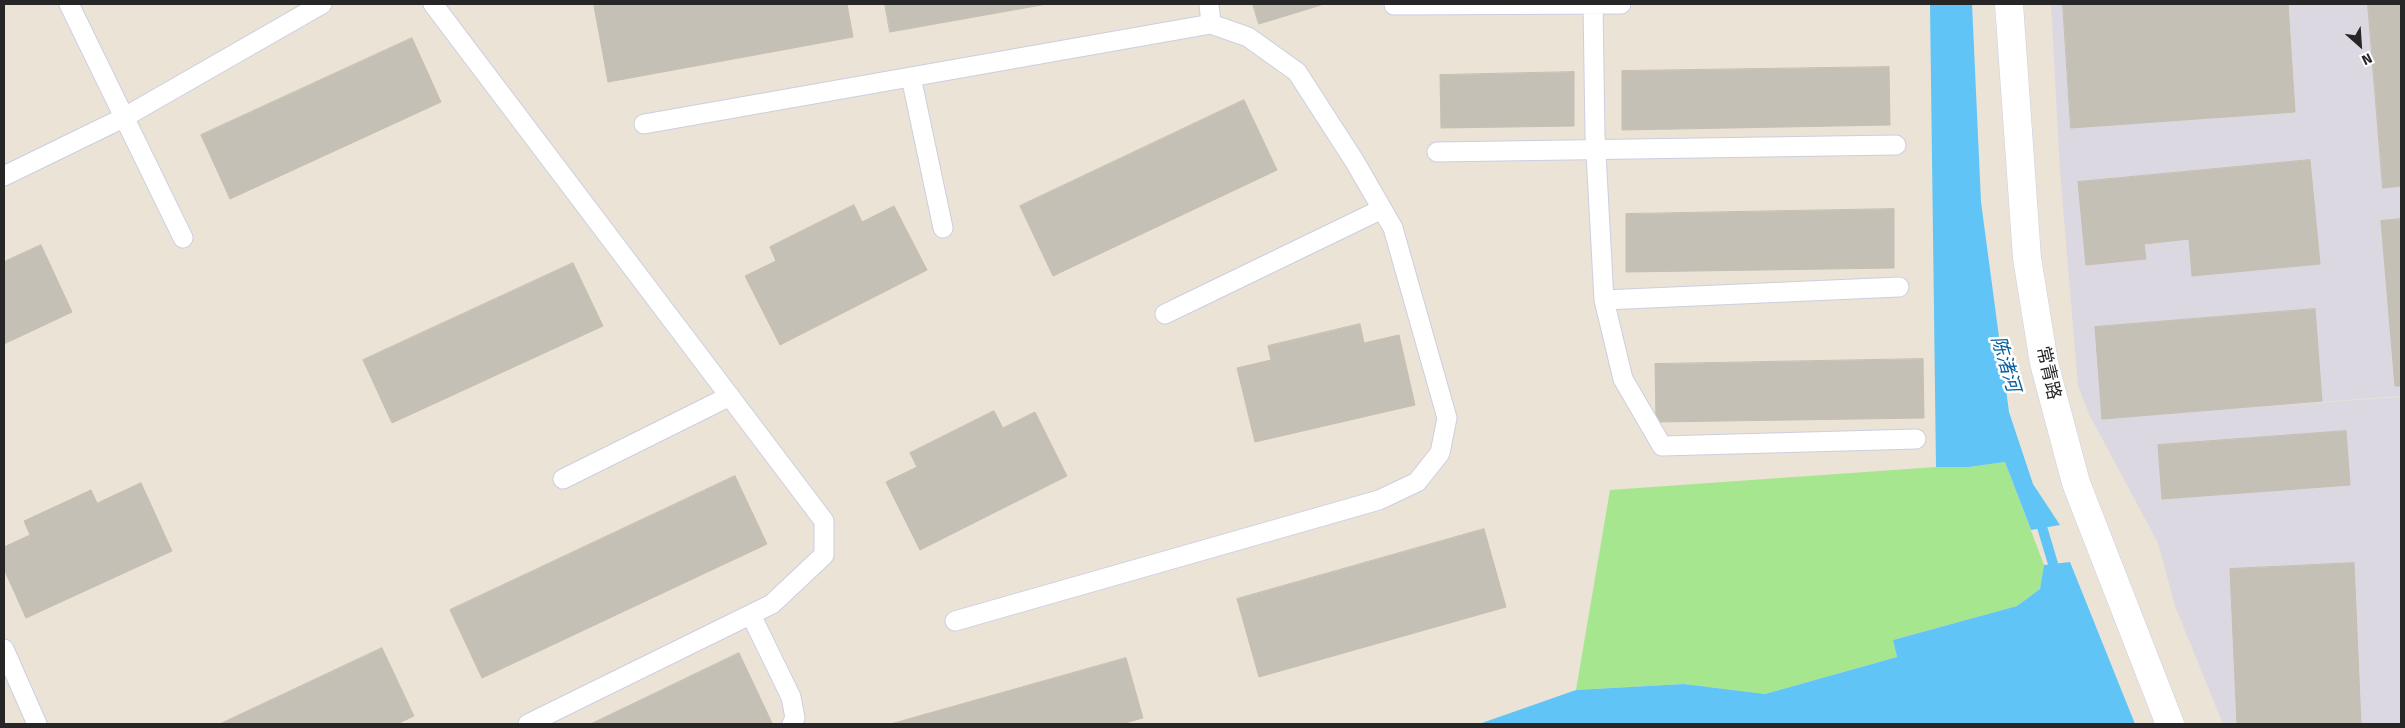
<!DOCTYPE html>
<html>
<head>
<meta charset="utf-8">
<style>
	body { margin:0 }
	#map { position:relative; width:2405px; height:728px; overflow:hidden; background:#ebe3d6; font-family:"Fira Sans",sans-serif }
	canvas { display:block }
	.frame { position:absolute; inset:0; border:5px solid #262626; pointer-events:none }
	.north { position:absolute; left:2335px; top:20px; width:50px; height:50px; -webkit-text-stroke:4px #fff; paint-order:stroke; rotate:154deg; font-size:14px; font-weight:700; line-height:20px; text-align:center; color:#262626 }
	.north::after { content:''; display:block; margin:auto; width:18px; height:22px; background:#262626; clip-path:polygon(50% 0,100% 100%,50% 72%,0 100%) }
</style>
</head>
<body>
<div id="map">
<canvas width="2405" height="728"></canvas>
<div class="frame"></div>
<div class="north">N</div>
</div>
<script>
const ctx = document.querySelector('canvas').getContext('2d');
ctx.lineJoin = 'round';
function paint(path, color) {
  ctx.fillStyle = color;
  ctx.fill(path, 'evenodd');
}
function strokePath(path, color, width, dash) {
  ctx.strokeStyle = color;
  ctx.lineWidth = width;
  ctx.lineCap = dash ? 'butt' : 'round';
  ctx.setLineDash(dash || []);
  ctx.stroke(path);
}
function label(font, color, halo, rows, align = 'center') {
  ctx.font = font + ' "Fira Sans","Noto Sans SC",sans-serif';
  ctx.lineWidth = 5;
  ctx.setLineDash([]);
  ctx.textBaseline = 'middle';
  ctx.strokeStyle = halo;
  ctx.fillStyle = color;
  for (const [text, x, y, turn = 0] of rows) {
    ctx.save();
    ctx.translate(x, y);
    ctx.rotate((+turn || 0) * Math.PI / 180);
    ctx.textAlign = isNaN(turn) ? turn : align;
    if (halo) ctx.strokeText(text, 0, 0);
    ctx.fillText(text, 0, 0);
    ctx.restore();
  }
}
paint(new Path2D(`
	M2051,4H2401V396L2224,409L2401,397V724H2223L2175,606L2158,543L2090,416L2078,386L2060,171Z`), '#dbd8e2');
paint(new Path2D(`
	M2005,462L2044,565L2040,589L2017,606L1893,640L1897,657L1765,694L1684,684L1576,690L1610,490L1936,467H1969Z`), '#a6e68e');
paint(new Path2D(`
	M1930,4H1972L1981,202L2009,412L2033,484L2060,525L2031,530L2005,462L1969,467H1936Z
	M2070,562L2135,724H1479L1576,690L1684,684L1765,694L1897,657L1893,640L2017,606L2040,589L2044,565Z`), '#60c4f6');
strokePath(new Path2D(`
	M2039,517L2057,577`), '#60c4f6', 10);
const building = new Path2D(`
	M605,4H847L853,37L608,82L594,6Z
	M885,4H1047L890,32Z
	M1253,4H1321V5L1259,24Z
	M2063,4H2288L2295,112L2071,128Z
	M2368,4H2401V186L2383,188Z
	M412,38L441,102L230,199L201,135Z
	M1889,67L1890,125L1622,130V71Z
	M1574,72V126L1441,128L1440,75Z
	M1244,100L1277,170L1053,276L1020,206Z
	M2310,160L2320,264L2192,276L2189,239L2144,244L2146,259L2086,265L2078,182Z
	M854,205L862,222L894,206L927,270L780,345L745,276L776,261L770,247Z
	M1894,209V268L1626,272V214Z
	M2401,219V386H2395L2381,221Z
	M41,245L72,312L4,344V262Z
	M573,263L603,326L392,423L363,360Z
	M2315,309L2322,401L2102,419L2095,327Z
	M1360,324L1364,343L1399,335L1415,405L1255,442L1237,368L1271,360L1268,346Z
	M1923,359L1924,418L1656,422L1655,364Z
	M994,411L1003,428L1035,412L1067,476L920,550L886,482L917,467L910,453Z
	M2346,431L2350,485L2162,499L2158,445Z
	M735,476L767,544L482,678L450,610Z
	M141,483L172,551L26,618L4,569V547L30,535L24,521L91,490L97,503Z
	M1484,529L1506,607L1259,677L1237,599Z
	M2354,563L2361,724H2237L2230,569Z
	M382,648L414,716L397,724H220Z
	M739,653L772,723L591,724Z
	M1126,658L1143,718L1121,724H891Z`);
paint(building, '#c5c0b6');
strokePath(building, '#c6bfb0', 1);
const service = new Path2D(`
	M69,4L183,238
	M433,4L824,521V555L772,604L528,724
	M1209,4L1211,24
	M1593,4L1595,135L1604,300L1623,379L1662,446L1916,439
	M1394,5L1621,4
	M911,77L943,228
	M644,124L1211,24L1248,37L1297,72L1355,162L1393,228L1447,418L1440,453L1417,482L1379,500L955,621
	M1437,152L1896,145
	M4,176L123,118L322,4
	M1604,300L1899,287
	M1165,314L1382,209
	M563,479L730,396
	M751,615L791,697L795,718L792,724
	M4,649L37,724`);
const tertiary = new Path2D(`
	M2009,4L2027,258L2044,363L2076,483L2170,724`);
strokePath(service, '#cccee1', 21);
strokePath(tertiary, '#cccee1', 29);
strokePath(service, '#fff', 19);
strokePath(tertiary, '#fff', 28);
label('18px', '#262626', '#fff', [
	["常青路",2048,373,77]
]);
label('italic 19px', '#045e9d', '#fff', [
	["陈渚河",2005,364,73]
]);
</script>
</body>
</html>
